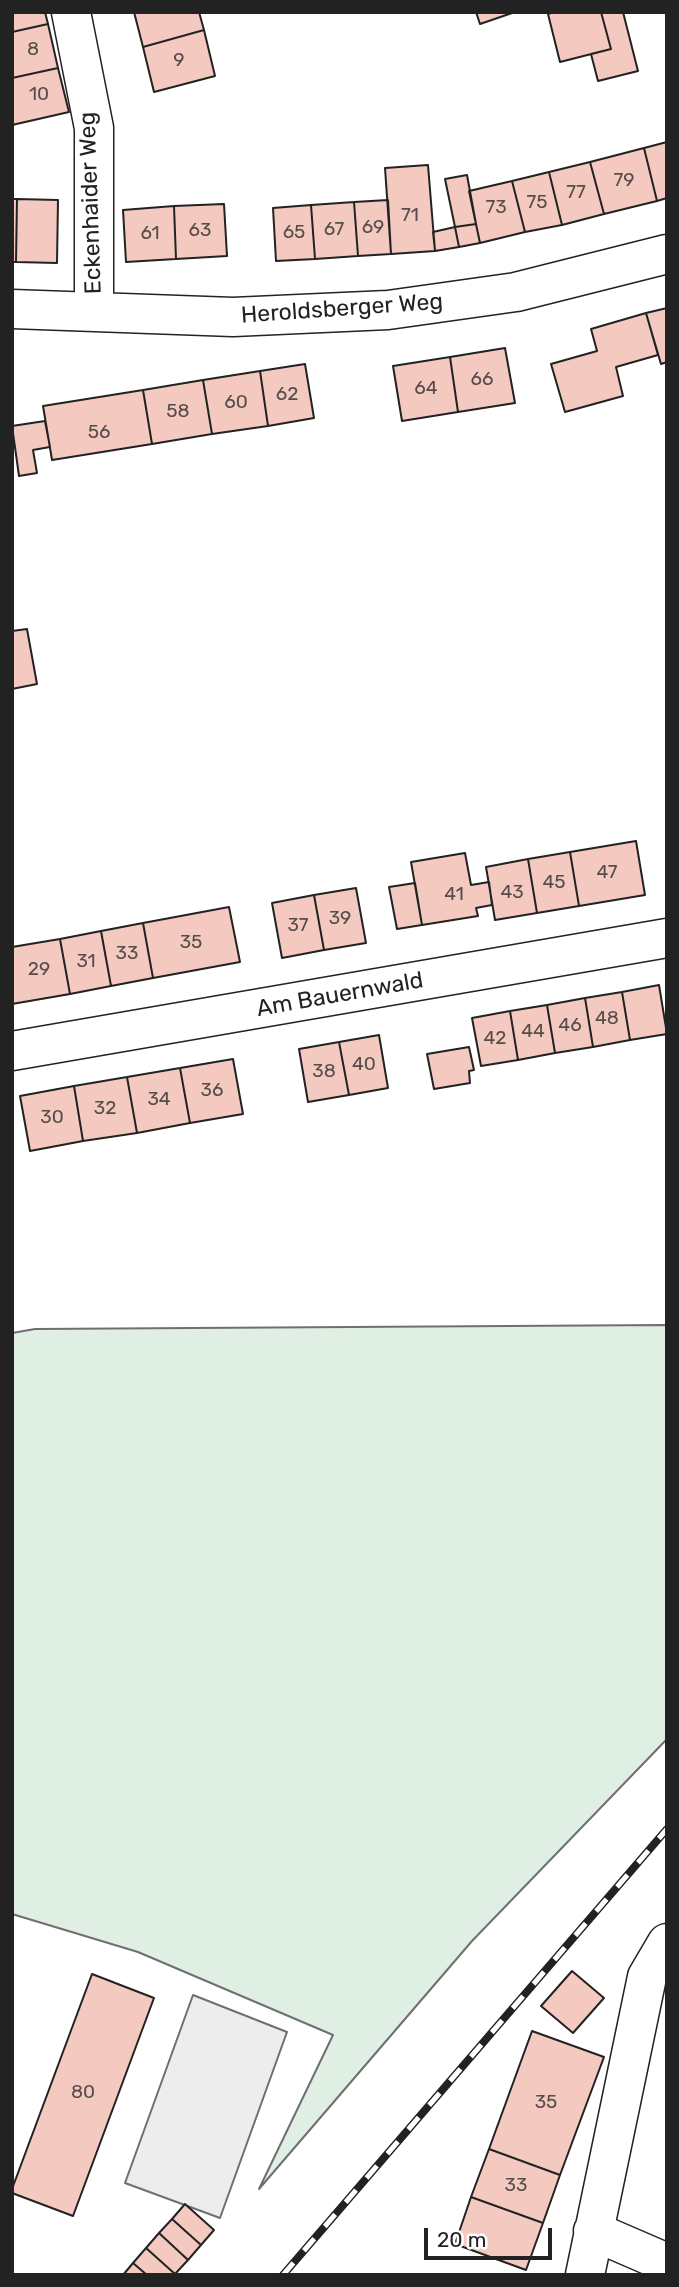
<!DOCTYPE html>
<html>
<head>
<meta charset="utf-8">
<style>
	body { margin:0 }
	#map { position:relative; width:679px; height:2287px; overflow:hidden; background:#fff; font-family:Rubik,sans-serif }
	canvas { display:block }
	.frame { position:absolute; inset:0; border:14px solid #222; pointer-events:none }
	.scale { position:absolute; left:424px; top:2228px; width:128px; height:32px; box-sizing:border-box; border:4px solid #222; border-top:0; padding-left:9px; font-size:21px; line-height:24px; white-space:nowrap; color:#222; -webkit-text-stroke:5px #fff; paint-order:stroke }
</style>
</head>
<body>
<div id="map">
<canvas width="679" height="2287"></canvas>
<div class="frame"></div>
<div class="scale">20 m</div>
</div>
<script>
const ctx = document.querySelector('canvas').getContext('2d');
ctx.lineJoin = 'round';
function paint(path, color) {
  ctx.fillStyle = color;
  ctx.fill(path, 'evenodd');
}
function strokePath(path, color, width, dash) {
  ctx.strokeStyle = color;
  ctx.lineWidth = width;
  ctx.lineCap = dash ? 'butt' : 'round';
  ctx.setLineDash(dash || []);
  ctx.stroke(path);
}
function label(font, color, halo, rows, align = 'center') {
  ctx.font = font + ' Rubik,sans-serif';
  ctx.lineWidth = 5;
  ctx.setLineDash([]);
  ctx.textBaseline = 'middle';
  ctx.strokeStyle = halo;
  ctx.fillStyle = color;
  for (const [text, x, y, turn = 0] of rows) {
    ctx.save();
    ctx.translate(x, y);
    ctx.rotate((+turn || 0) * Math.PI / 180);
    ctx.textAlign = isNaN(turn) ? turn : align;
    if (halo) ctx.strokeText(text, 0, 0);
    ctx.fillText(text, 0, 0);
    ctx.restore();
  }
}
const green = new Path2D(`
	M667,1325V1739L472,1941L259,2189L333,2035L138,1952L12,1914V1333L35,1329Z`);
paint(green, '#e0efe3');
strokePath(green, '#6f6f6f', 2);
const parking = new Path2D(`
	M193,1995L287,2032L220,2218L125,2183Z`);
paint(parking, '#ededed');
strokePath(parking, '#6f6f6f', 2);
const building = new Path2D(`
	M12,12H45L48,24L12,32Z
	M134,12H199L204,30L143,47Z
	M476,12H515L480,24Z
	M554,12H601L611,49L560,62L548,14Z
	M601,12H623L638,71L598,81L591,54L611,49Z
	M48,24L58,68L12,78V32Z
	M204,30L215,76L154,92L143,47Z
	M58,68L69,112L12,125V78Z
	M667,142V198L657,201L644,148Z
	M644,148L657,201L604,214L590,162Z
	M590,162L604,214L562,225L549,172Z
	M428,165L435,251L391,254L385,168Z
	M549,172L562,225L525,232L512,181Z
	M467,175L476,224L455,227L445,179Z
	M512,181L525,232L480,243L469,191Z
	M12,199H17L16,262H12Z
	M17,199L58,200L57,263L16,262Z
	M388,200L391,254L358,256L354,202Z
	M354,202L358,256L315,259L311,205Z
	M224,204L227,256L176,259L174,206Z
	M311,205L315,259L276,261L273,208Z
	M174,206L176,259L126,262L123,210Z
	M476,224L480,243L459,247L455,227Z
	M455,227L459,247L435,251L433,232Z
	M667,308V362L661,364L646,313Z
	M646,313L658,355L616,367L623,396L565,412L551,364L597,351L591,329Z
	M505,348L515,403L458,412L450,357Z
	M450,357L458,412L402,421L393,366Z
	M305,364L314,418L268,426L260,371Z
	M260,371L268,426L212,434L203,380Z
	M203,380L212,434L152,444L143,390Z
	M143,390L152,444L52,460L43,406Z
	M45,421L50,447L33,450L37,473L19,476L12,426Z
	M27,629L37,684L12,689V631Z
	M636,841L645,895L579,906L570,852Z
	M570,852L579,906L537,913L528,859Z
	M465,853L471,885L489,882L492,905L476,908L478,916L422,925L411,862Z
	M528,859L537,913L495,920L486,867Z
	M415,883L422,925L397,929L389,887Z
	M356,888L366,943L324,950L314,895Z
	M314,895L324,950L282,958L272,903Z
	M229,907L240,962L153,978L143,923Z
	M143,923L153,978L111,986L101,931Z
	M101,931L111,986L70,994L60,939Z
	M60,939L70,994L12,1004V947Z
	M659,985L667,1034L630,1040L622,992Z
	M622,992L630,1040L593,1047L585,998Z
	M585,998L593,1047L555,1053L547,1005Z
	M547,1005L555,1053L518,1060L510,1011Z
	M510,1011L518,1060L481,1066L472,1018Z
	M379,1035L388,1088L349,1095L339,1042Z
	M339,1042L349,1095L308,1102L299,1049Z
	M469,1047L474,1070L469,1071L470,1083L434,1089L427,1054Z
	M233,1059L243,1114L190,1123L180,1068Z
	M180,1068L190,1123L137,1133L127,1077Z
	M127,1077L137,1133L83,1141L74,1086Z
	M74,1086L83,1141L30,1151L20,1096Z
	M572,1971L604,1998L573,2033L541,2006Z
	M92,1974L154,1998L73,2216L12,2193V2189Z
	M532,2031L604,2057L560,2175L489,2149Z
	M489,2149L560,2175L543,2223L471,2197Z
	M471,2197L543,2223L526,2270L455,2244Z
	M185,2204L214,2230L201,2245L172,2219Z
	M172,2219L201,2245L188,2260L159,2233Z
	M159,2233L188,2260L175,2274L146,2248Z
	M146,2248L175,2274V2275H147L133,2263Z
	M133,2263L147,2275H123Z`);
paint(building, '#f3c9c0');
strokePath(building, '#222', 2);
const street = new Path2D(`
	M71,12L94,128V311
	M12,309L233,317L388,310L516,292L667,254
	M12,1051L667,938
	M593,2231L667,2263
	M585,2275L647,1977L667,1943`);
strokePath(street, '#222', 41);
strokePath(street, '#fff', 38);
const rail = new Path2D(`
	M283,2275L667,1829`);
strokePath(rail, '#222', 8);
strokePath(rail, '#fff', 5, [16]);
label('19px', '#564c4a', null, [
	["8",33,50],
	["9",179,61],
	["10",39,95],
	["79",624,181],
	["77",576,193],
	["75",537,203],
	["73",496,208],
	["71",410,216],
	["69",373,228],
	["67",334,230],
	["63",200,231],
	["65",294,233],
	["61",150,234],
	["66",482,380],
	["64",426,389],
	["62",287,395],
	["60",236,403],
	["58",178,412],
	["56",99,433],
	["47",607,873],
	["45",554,883],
	["43",512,893],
	["41",454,895],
	["39",340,919],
	["37",298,926],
	["35",191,943],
	["33",127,954],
	["31",86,962],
	["29",39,970],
	["48",607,1019],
	["46",570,1026],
	["44",533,1032],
	["42",495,1039],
	["40",364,1065],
	["38",324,1072],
	["36",212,1091],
	["34",159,1100],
	["32",105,1109],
	["30",52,1118],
	["80",83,2093],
	["35",546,2103],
	["33",516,2186]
]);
label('23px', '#222', '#fff', [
	["Eckenhaider Weg",91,203,-92],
	["Heroldsberger Weg",342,309,-4],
	["Am Bauernwald",340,995,-10]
]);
</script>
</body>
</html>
